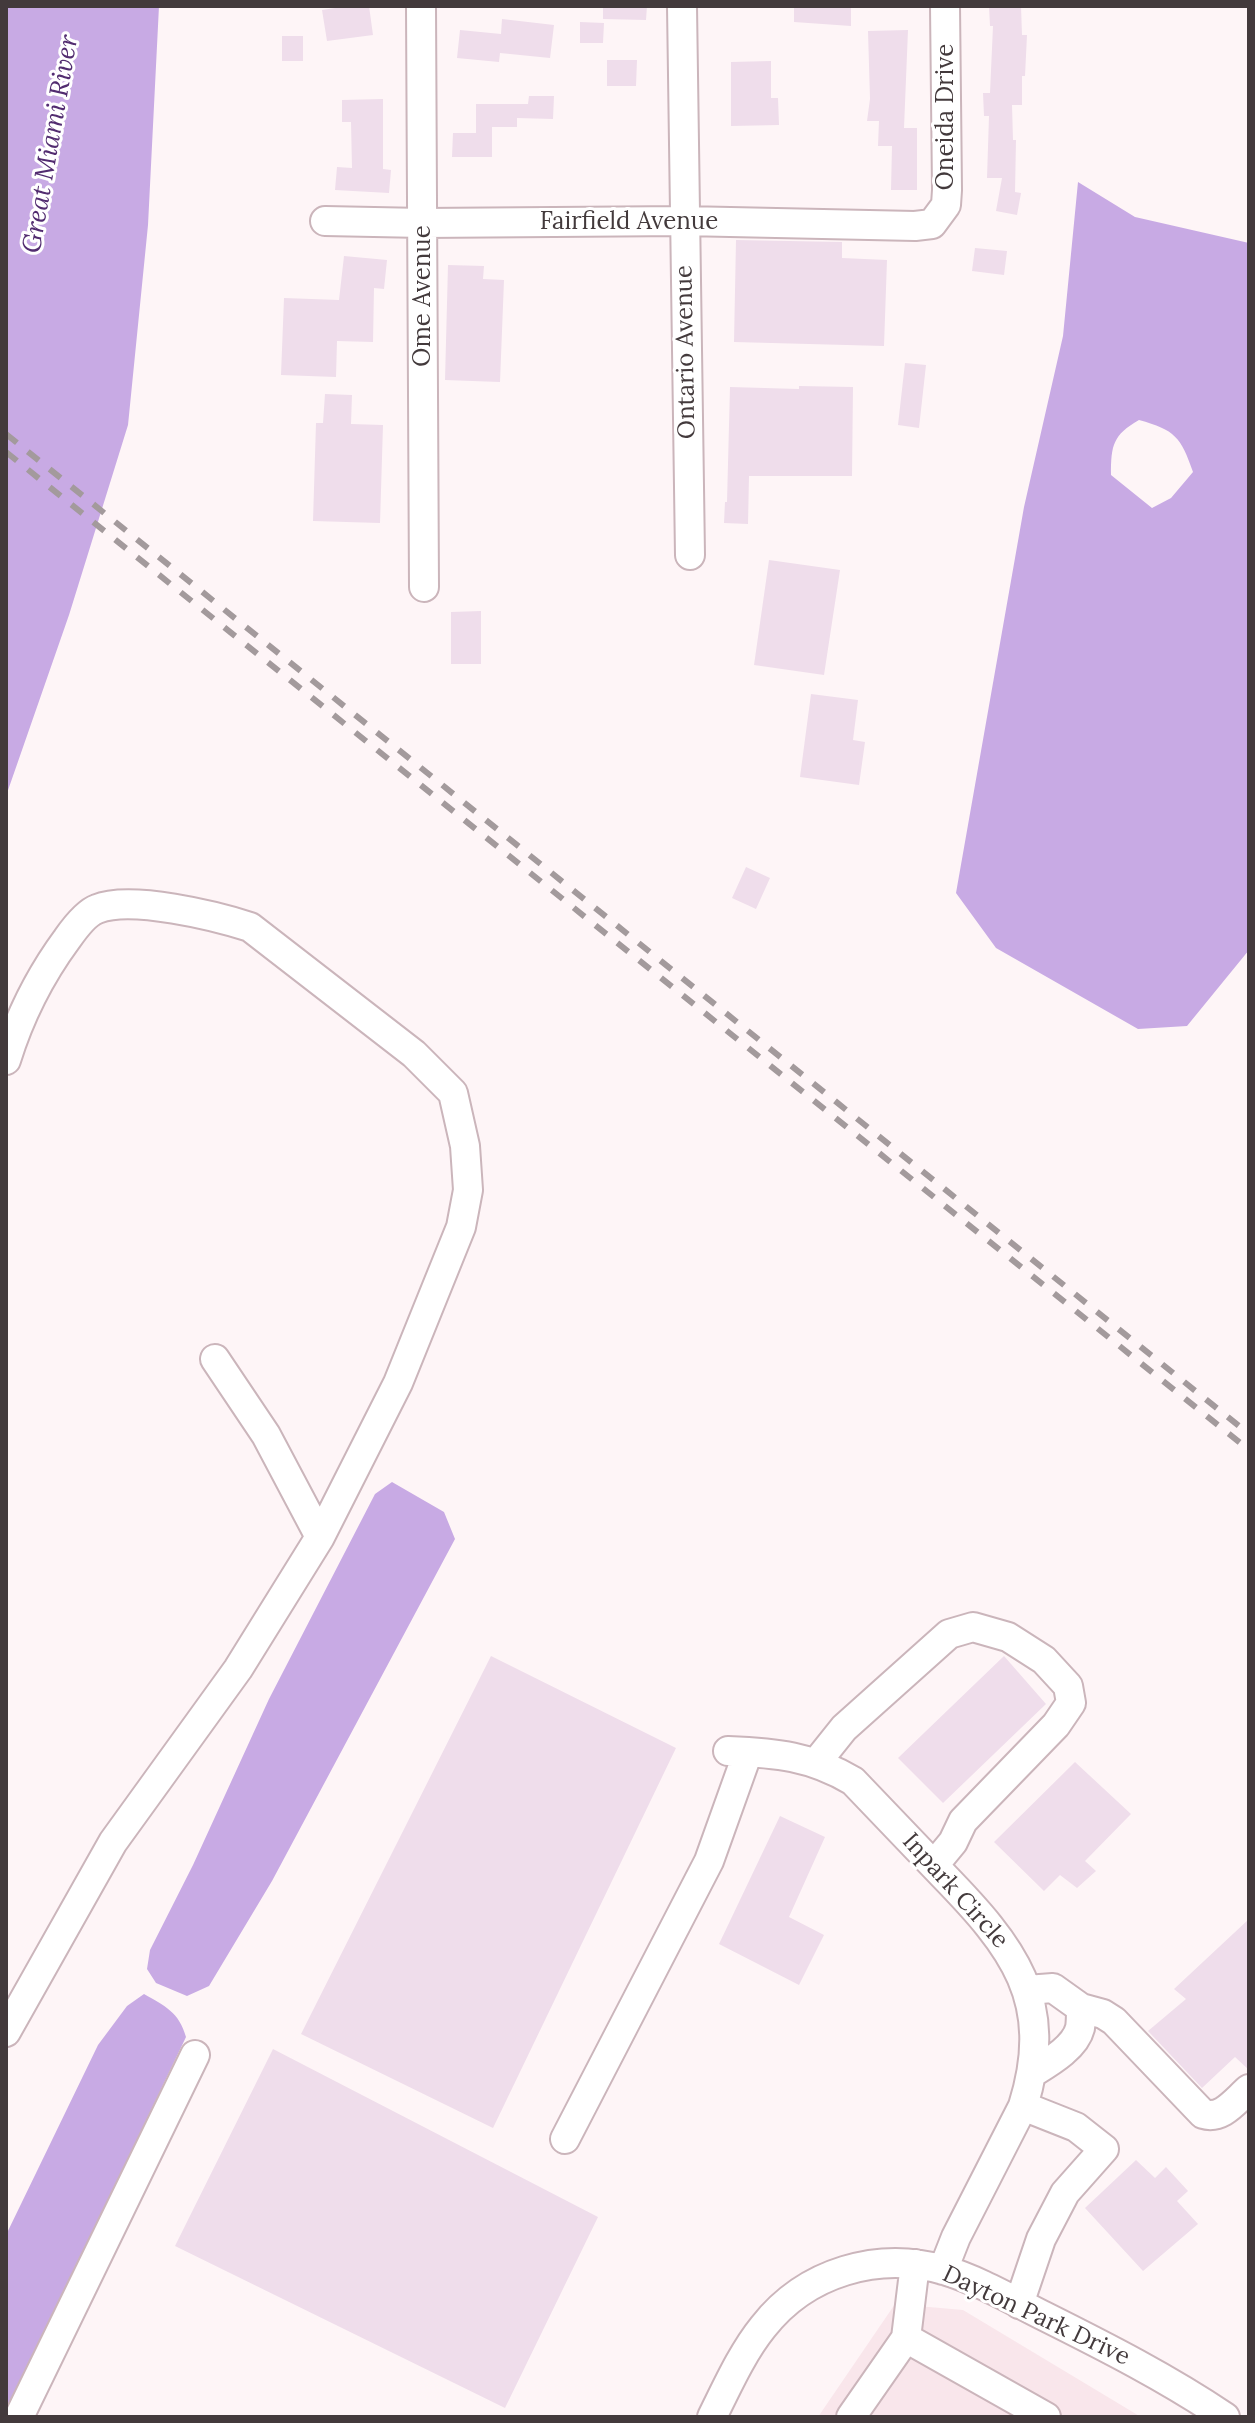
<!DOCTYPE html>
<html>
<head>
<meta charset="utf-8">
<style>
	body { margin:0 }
	#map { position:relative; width:1255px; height:2423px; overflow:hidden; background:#fef5f7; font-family:Lora,serif }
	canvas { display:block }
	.frame { position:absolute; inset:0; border:8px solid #433a3c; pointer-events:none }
</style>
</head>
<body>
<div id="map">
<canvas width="1255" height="2423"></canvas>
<div class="frame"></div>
</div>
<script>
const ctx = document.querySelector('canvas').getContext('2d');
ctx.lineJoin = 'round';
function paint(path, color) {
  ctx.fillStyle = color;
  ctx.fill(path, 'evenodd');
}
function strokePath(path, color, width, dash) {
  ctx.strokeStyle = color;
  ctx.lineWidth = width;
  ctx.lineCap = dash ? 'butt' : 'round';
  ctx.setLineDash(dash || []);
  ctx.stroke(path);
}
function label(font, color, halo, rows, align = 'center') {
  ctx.font = font + ' Lora,serif';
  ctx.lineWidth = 6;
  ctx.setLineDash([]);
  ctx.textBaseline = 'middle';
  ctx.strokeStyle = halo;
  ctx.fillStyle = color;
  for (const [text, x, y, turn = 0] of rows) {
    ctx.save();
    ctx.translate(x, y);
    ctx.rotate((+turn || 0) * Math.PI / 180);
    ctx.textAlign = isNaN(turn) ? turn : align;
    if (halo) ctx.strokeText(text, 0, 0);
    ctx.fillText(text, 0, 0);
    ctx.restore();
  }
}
paint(new Path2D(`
	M895,2304L963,2310L1141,2417H818Z`), '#f9e6eb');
paint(new Path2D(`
	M6,6H159L148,225L128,425L69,615L6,796Z
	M1078,182L1135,217L1249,243V950L1187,1026L1138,1029L996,948L956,893L1024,507L1063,336ZM1139,420C1175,430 1181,437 1193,472L1171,498L1152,508L1111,475C1111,445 1113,435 1139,420Z
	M392,1482L444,1512L455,1539L272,1881L209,1986L187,1996L156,1983L147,1969L150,1950L193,1865L269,1699L375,1494Z
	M144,1994C165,2006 179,2012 186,2037L6,2414V2235L98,2045L127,2006Z`), '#c8aae4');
paint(new Path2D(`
	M348,6H369L373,35L327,41L322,10Z
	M603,6H647L646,20L603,19Z
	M794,6H851V26L794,22Z
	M989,6H1021L1022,35H1027L1025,76H1022V105H1012L1013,140H1016L1015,192L1021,193L1017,215L996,211L1002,178H987L989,116H984L983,93H990L993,26H990Z
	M502,19L554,25L550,58L500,53L499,62L457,58L460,30L501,34Z
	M580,22L604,23L603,43H580Z
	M908,30L904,128H917V190H891L892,146H878L879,121H867L870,99L868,31Z
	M282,36H303V61H282Z
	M607,60H637L636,86H607Z
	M771,61V98H778L779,125L731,126V62Z
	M529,96H554L553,119L517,118V127H492V157H452L453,133H476V104H528Z
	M383,99V169L391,170L389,193L335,190L337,167L352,168L351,122H342V100Z
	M736,240L842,242V258L887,260L884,346L734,342Z
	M975,248L1007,251L1004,275L972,271Z
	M344,256L387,260L384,289L374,288L373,342L337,341L336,377L281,375L284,298L339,300Z
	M448,265L484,266L483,279L504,280L500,382L445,380Z
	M905,363L926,365L919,428L898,425Z
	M799,386L853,387L852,476H749L748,524L724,523L725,502H727L730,387L799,389Z
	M325,394L352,395L351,424L383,425L380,523L313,521L316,423H323Z
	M769,560L840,570L824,675L754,665Z
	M481,611V664H451V612Z
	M811,694L858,700L853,740L865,742L859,785L800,777Z
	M746,867L770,878L756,909L732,898Z
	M491,1656L676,1748L493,2128L301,2034Z
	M1004,1656L1046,1704L943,1803L898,1758Z
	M1075,1762L1131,1814L1085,1861L1096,1871L1077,1888L1060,1875L1044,1891L994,1842Z
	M780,1816L825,1837L789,1917L824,1935L799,1985L719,1944Z
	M1249,1919V2070L1235,2057L1202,2088L1148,2031L1186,1999L1174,1989Z
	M273,2049L598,2217L505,2408L175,2246Z
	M1136,2160L1155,2178L1166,2167L1188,2191L1177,2201L1198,2224L1143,2271L1085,2208Z`), '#efddeb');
const minor = new Path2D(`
	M421,6L424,587
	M682,6L690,555
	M325,221L423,223L684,221L915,226L932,224L946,205L947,190L945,6
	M6,1060C20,1015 39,977 67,939C74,929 86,913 97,909C131,895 216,916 250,927L414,1054L453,1093L465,1146L468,1190L461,1227L398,1383L320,1537L238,1669L113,1842L6,2032
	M215,1359L266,1435L320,1537
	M728,1751C776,1753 811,1756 853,1781C883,1812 912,1843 942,1874C1013,1947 1056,2000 1023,2106L956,2237L943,2270
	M816,1763L844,1728L949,1634L973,1627L1008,1637L1044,1660L1068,1686L1071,1703L1056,1725L963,1821L953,1842L934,1865
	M1027,1990L1053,1988L1081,2008C1081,2014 1081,2022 1080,2028C1075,2048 1048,2063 1032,2073
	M1081,2008L1103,2014L1114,2021L1203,2114C1222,2120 1235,2101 1249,2089
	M565,2139L709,1861L748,1752
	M915,2264L906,2338L1046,2417
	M1019,2304L1041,2239L1065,2193L1104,2149L1076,2127L1023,2106
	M19,2417L195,2055
	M712,2417C727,2387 742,2353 763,2327C806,2272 878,2251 944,2270C978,2280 1012,2300 1044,2316C1106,2347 1167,2378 1225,2417
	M851,2417L906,2338`);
strokePath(minor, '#cbb5bb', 32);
strokePath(minor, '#fff', 28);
strokePath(new Path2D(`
	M6,434L1249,1434
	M6,452L1249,1450`), '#a39a9c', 6, [14, 14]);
label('24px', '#433a3c', '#fff', [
	["Oneida Drive",946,117,-90],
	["Fairfield Avenue",629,222],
	["Ome Avenue",423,296,-90],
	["Ontario Avenue",686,352,-91],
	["Inpark Circle",955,1891,48],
	["Dayton Park Drive",1036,2316,25]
]);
label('italic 26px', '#522c70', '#fff', [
	["Great Miami River",51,144,-80]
]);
</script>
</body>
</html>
